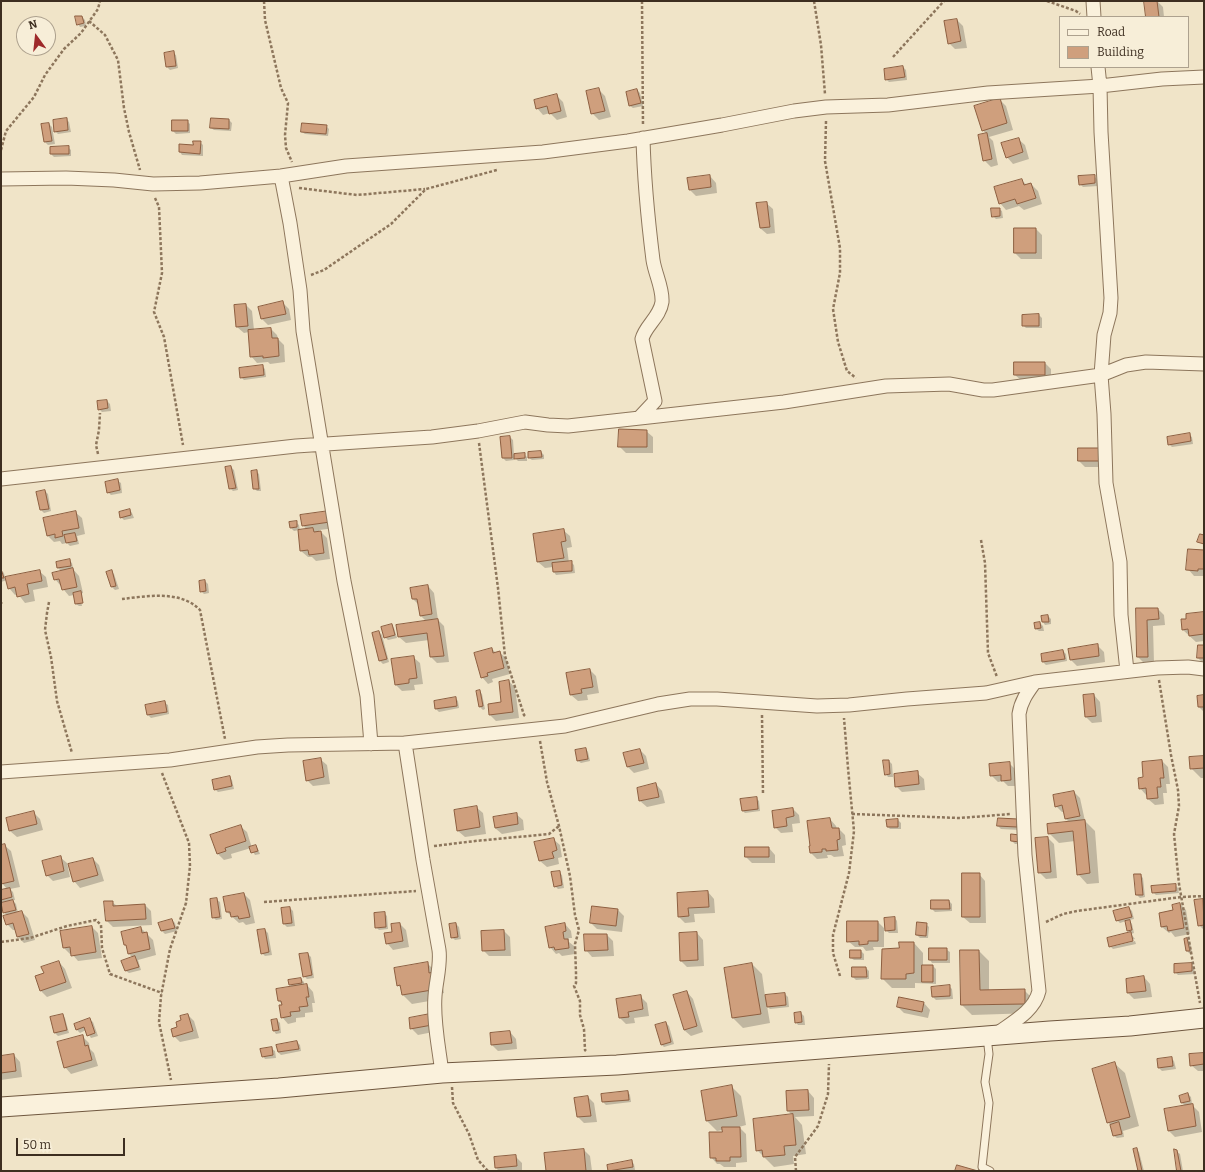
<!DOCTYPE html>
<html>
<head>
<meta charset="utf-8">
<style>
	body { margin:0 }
	#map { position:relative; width:1205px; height:1172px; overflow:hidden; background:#f0e4c8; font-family:Bitter,serif }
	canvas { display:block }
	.frame { position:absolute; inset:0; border:2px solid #3d2e20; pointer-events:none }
	.legend { position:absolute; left:1059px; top:16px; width:130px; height:52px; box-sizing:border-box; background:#f7eed8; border:1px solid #ada18e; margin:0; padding:5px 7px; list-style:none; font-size:12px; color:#3d2e20 }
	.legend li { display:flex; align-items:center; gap:8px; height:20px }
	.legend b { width:20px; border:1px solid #ada18e }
	.north { position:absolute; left:16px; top:16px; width:40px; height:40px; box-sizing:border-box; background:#f7eed8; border:1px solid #ada18e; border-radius:50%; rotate:345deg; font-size:11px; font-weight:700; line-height:16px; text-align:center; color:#3d2e20 }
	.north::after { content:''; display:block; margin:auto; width:14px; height:18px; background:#9e2a2b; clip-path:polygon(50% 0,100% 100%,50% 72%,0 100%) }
	.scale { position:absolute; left:16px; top:1138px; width:109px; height:18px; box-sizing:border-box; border:2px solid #3d2e20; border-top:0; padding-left:5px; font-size:12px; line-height:14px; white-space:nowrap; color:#3d2e20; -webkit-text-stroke:3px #f7eed8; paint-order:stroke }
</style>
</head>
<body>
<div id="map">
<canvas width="1205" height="1172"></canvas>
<div class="frame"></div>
<ul class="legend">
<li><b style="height:5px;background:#faf1dc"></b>Road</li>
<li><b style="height:11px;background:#cf9f7d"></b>Building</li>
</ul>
<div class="north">N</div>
<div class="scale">50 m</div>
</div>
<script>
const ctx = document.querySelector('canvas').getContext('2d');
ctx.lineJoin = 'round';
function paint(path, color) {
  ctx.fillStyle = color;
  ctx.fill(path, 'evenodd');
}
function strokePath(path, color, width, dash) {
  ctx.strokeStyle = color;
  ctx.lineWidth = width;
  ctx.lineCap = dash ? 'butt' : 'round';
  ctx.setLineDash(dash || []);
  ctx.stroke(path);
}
paint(new Path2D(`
	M1151,1H1157L1163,7L1164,17H1147Z
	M82,17L85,20L86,26L80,27L78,24Z
	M957,20L963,26L967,48L955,49L949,43Z
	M173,53L176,55L178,68L170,70L167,67Z
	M903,67L906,70L907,80L889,82L886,79Z
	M599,90L605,96L611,117L599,120L592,113Z
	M637,90L640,93L643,106L633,108L630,106Z
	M556,95L563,102L567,117L557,120L550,113L543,115L537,108Z
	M999,99L1006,106L1013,130L989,137L993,141L998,165L991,167L984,160L986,134L983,130Z
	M66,119L69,122L71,132L58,134L55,131Z
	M212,119L229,120L232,123L231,131L214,130L211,128Z
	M187,121L190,124V133L176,134L173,131Z
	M49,124L52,127L55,144L48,145L45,142L42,125Z
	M326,126L329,129L328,136L305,134L302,132Z
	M1018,139L1025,145L1029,159L1013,164L1007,157Z
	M200,142L203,145V156L182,155L180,152Z
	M68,147L71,150V156L54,157L51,154Z
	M710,176L716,183L717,193L696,196L690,190Z
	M1094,176L1097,179L1098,186L1083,187L1080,184Z
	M1021,180L1027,185L1031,184L1038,191L1042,204L1024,210L1019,206L1006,210L1000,203Z
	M766,203L773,209L775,233L767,234L760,228L758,204Z
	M999,209L1002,211L1003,218L996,219L993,216Z
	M1036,229L1042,235V259H1021L1015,253Z
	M282,302L289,309L291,320L268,325L262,319L259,307Z
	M246,305L252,311L254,330L271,329L277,335L278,339L284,345L285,362L270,364L268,362L257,363L251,356L249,332L244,333L237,327Z
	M1039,315L1042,318V328H1026L1023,325Z
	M1045,363L1051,369V381H1022L1015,375Z
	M262,366L265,369L266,377L244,380L241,377Z
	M107,401L110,404L111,411L102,412L99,409Z
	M646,431L653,437V453H626L619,446Z
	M1189,435L1192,437L1193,444L1172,447L1169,444Z
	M510,437L513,440L514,455L524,454L527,457V461H518L514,457V460L506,461L503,458Z
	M1079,449H1098L1104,467H1085L1079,461Z
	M541,452L544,455V459L532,460L529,458Z
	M231,467L234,470L238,490L233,491L230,488Z
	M256,471L259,474L261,491H257L254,488Z
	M118,481L121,483L122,493L111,495L108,492Z
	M45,491L48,494L51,511L44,513L41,510Z
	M130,510L132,513L134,518L124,520L121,517Z
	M75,512L82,518L85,534L77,536L79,544L70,546L67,543L62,544L60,541L54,542L48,536Z
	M328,512L336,528L319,530L327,538L330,559L316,561L312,557H308L301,551L299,530L294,531L291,528L296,522L299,525L300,531L307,530L303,525Z
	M563,530L570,536L572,547L567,548L569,563L571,562L574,565L575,573L556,575L554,572L553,567L545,568L538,562Z
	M1204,551V576H1194L1188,569Z
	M69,560L72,563L73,568H72L79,576L83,593L80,594L82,606H79L76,604L74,595L69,596L55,579L62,572L58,568L57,562Z
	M1,570L4,573L5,578L39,571L46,577L48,587L33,590L35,601L25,603L18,594L15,595L9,588L7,580L1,582Z
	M111,571L114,574L119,589L115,590L112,587L108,572Z
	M205,581L208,584L209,593L204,594L201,591Z
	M428,586L434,593L438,620L444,626L449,662L437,663L431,657L429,640L406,643L399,637L427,622L420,615L419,605L413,599Z
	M1137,609H1158L1164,615L1165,625L1153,626L1154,663H1144L1138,657Z
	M1204,614V641L1196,642L1183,630Z
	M1048,616L1051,619V624L1045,625L1043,622Z
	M1040,623L1043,626L1044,631H1039L1036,629Z
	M392,625L394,628L397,638L388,640L385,637Z
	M379,632L382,635L389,662L383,664L380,661Z
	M1097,645L1104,652L1105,662L1077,666L1071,660Z
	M1204,646V661H1201L1198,658Z
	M492,649L496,653L499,652L506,658L510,674L492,679L493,682L488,684L482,677Z
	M1063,651L1066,654L1067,661L1046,665L1043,662L1042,654Z
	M413,657L420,663L423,684L414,685L415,690L402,691L396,685L392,660Z
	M590,670L596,676L599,693L587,695L588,700L578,701L571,695L568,674Z
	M509,681L515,688L519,718L496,721L490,715L502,703Z
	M479,691L482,694L485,709L483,710L480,707Z
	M1094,695L1100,702L1102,722L1092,723L1086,717L1084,696Z
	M1204,696V712L1199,707L1198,697Z
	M455,698L458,701L459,708L439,712L436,709Z
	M165,703L168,705L169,714L151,718L148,715Z
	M586,749L588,752L590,761L581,763L578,761Z
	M640,750L646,756L649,769L634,773L627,766Z
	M1204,757V778H1201L1191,768Z
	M320,759L327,765L330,784L313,786L307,780Z
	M889,761L892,764L893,777H888L886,774Z
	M1162,761L1168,767L1170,784H1166L1167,793H1163L1164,804L1155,805L1148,799V794L1146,795L1140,788L1144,778Z
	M1009,763L1015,769L1017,786H1008L1003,781L998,782L991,775Z
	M917,773L924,779L925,790L902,792L896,786Z
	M229,777L232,780L234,789L218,792L215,789Z
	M656,784L662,791L665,803L647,807L640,801Z
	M1074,792L1080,798L1085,821L1095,831L1099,883L1087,884L1078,874L1075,841L1059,843L1049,833L1070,823L1066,819L1065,812H1062L1056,806Z
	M756,798L759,801L760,811L745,813L742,810Z
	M476,807L483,813L486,834L465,837L458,831L455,811Z
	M793,809L799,815L800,823L792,824L793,832L781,833L775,827Z
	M33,812L40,819L43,830L17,837L10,831Z
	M516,814L523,820L524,830L502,834L495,828Z
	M830,819L836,826L837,829H839L845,835L846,845L842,846L844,856L834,857L831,855H827L828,858L817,859L811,853Z
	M898,820L901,823V829H890L888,827Z
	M1017,820L1020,830L1001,829L998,826Z
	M240,826L247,832L252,848L256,846L258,849L260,854L255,855L251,848L231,854L232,858L224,860L218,854Z
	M1012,835L1022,844H1015L1012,841Z
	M1048,838L1054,844L1057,878L1046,879L1039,872Z
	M553,839L560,845L562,857L558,858L559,864L547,867L540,861Z
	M4,845L11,851L20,887L10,889L13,892L15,900H12L16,904L18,913L22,912L28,918L35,940L24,943L18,937L16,930H13L7,924V916L4,912L1,903V891L7,889L1,882V846Z
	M746,848H769L775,855V863H752L746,857Z
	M60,857L67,863L70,877L53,881L47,875Z
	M93,859L99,865L104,881L80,888L74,881Z
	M559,872L562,875L564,888L558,889L555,886Z
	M963,874H979L985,881L986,923H970L963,917Z
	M1140,875L1143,878L1145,897L1140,898L1137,895Z
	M1175,885L1178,888L1179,893L1156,895L1153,892Z
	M708,892L714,899L715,913L694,914L695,922L685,923L679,917L678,894Z
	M244,894L250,900L255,923L246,925L243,922L239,923L227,912Z
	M217,900L220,902L222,919L216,920L213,917Z
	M1203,900L1204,901V930L1199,925L1195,901Z
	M949,901L952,904V911L935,912L932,909Z
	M105,902H112L117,906L145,905L151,911L152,925L113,927L107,921Z
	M1180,904L1186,910L1190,934L1175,937L1171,932L1169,933L1162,927Z
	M290,908L293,911L295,926L287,927L284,924Z
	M1129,908L1132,911L1134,919L1129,920L1132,924L1134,933L1131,934L1135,939L1110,945V947L1108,939L1130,933L1128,931L1126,921L1120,923L1117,920L1115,912Z
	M618,910L624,916L622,932L597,929L591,923Z
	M384,913L387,916L388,929L379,930L376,927Z
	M895,918L897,921L898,933H889L886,930Z
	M172,920L175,923L177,931L165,934L162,931L159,924Z
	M878,922L884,928V947H873L874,950L866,951L863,947H855L848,941Z
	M400,924L406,930L409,947L393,950L387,943Z
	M456,924L459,927L461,939L455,940L452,937Z
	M565,924L571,931L572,938H569V942L574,946L575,954L562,956L559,953L556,954L550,947Z
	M926,924L929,927L928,938H920L917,935Z
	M92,927L98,933L102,958L78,961L72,954H70L64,948Z
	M141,928L153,940L156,955L138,960L141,970L129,973L126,971L133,958L129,954L127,947L125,945Z
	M265,930L268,933L272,955L265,956L262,953Z
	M504,931L510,937L511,956H489L483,950Z
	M697,933L703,940L704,966L687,967L681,961Z
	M607,935L613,941L614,956L592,957L586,950Z
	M1187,939L1190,942L1192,953L1190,954L1187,951Z
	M1135,941L1136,944L1113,949L1111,947Z
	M914,943L923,953V966H933L936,969V984L915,983V988H892L882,978L900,949Z
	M947,950L950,952V963H932L930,960Z
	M861,951L864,954V960H854L851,958Z
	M979,951L989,961V991L1024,990L1034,1000V1013L972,1015L962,1005Z
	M308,954L311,957L314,978L307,979L304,976Z
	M59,962L65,969L72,988L47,997L41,991L45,974Z
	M427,963L437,973L442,983L444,993L440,994L441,999L412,1004L403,995L402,989L398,985Z
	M752,964L762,974L765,996L785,994L788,997L789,1007L770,1009L767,1006L770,1023L743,1028L733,1018L725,969Z
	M1191,964L1194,967L1195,974L1178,975L1175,972Z
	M866,968L869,971V979L856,980L853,977Z
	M1144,977L1150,984L1152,997L1134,999L1128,993Z
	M301,979L304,982V986L307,985L313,992L315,1003H312L313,1012L305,1013V1017L296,1018V1022L288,1024L282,1017L284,1006L279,1001L293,988L290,985Z
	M949,986L952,989L953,999L936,1000L933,997Z
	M687,992L693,999L703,1032L691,1036L684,1030Z
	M641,997L647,1003L649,1016L634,1018L635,1023L626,1024L620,1018Z
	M899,999L924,1003L930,1010L928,1018L904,1013L898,1007Z
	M801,1013L804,1016L805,1025H798L796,1022Z
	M63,1015L65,1018L69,1033L58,1036L55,1033L51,1018Z
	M188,1015L194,1021L199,1038L180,1042L174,1036L183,1021Z
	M430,1015L438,1031L418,1035L411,1028Z
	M90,1020L93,1022L98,1036L91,1038L86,1030L80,1033L77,1030L75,1025Z
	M277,1020L280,1023L281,1033L276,1034L274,1031L272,1021Z
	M666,1023L669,1026L674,1044L664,1047L661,1044Z
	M510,1032L516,1039L517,1049L498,1051L492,1045Z
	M82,1036L89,1043L90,1049L94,1053L98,1066L71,1074L65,1067Z
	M297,1042L300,1045L301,1051L281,1055L278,1052Z
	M272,1049L275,1051L276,1058L265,1059L263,1056Z
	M1204,1054V1071H1198L1191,1065Z
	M14,1055L20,1062L22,1077L1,1080V1063Z
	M1171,1058L1174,1061L1176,1069L1162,1071L1159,1068Z
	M1115,1064L1125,1073L1139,1126L1123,1131L1124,1137L1117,1138L1114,1136L1112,1127L1108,1122Z
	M731,1086L741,1096L746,1125L739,1127L746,1134L747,1162L736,1163V1167H724L720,1164H717L711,1157L723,1133V1130L717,1131L707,1121L702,1091Z
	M808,1091L814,1098V1116L795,1117L802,1125L806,1154L793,1156L794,1164L774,1167L757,1150L792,1115L788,1111Z
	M628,1092L630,1095L631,1102L606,1105L603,1102Z
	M1188,1094L1191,1097L1192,1104H1191L1199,1112L1202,1132L1175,1137L1169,1131L1186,1107L1182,1103Z
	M588,1097L594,1103L597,1122L584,1123L578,1117Z
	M1136,1149L1139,1152L1144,1171H1139Z
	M584,1150L590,1156L592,1171H547L545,1153Z
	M1176,1151L1180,1154L1183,1171H1178Z
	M515,1156L522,1163V1171H499L496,1168Z
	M631,1161L634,1164L635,1170L609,1171L608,1166Z`), '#0003');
const building = new Path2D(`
	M1144,1H1157L1159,17H1146Z
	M75,16H82L84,23L77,25Z
	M957,19L961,41L948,44L944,21Z
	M174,51L176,66L166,67L164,53Z
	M903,66L905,77L885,80L884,69Z
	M599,88L605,111L591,114L586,91Z
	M637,89L641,103L629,106L626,92Z
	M557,94L561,111L549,114L547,106L536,109L534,100Z
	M1000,98L1007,123L982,131L974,106Z
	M67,118L68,130L54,132L53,120Z
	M211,118L229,119V129L210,128Z
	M172,120H188V131H172Z
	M49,123L52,141L44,142L41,124Z
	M302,123L327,125L326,134L301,132Z
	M987,133L992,159L983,161L978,135Z
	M1019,138L1023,152L1006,158L1001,143Z
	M193,141H201L200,154L179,152V144L193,145Z
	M69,146V154H50V147Z
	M710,175L711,187L689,190L687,178Z
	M1095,175V183L1079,185L1078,176Z
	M1022,179L1024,185L1031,183L1036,198L1017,204L1015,199L999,204L994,187Z
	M767,202L770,227L760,228L756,203Z
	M991,208H1000V216L992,217Z
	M1014,228H1036V253H1014Z
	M283,301L286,314L261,319L258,307Z
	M246,304L248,326L236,327L234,305Z
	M1039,314V326H1022V315Z
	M271,328L272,338H278L279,356L263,358V356L250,357L248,330Z
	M1014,362H1045V375H1014Z
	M263,365L264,375L240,378L239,368Z
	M107,400L108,408L98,410L97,401Z
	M619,429L647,430V447H618Z
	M1190,433L1191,441L1168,445L1167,437Z
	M510,436L512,458H502L500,437Z
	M1078,448H1099V461H1078Z
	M541,451L542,457L528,458V452Z
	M525,453V458L514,459V454Z
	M231,466L236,488L229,489L225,467Z
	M257,470L259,489H253L251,471Z
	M118,479L120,490L107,493L105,482Z
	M45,490L49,509L40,510L36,492Z
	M130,509L131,515L120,518L119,512Z
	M76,511L79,528L62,531L63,536L55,538V534L47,536L43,518Z
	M329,511L330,522L302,526L300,515Z
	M297,521V527L290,528L289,522Z
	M313,528L314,532L321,531L324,553L309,555L308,550L300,551L298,530Z
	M564,529L566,541L561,542L564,558L537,562L533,534Z
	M75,533L77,541L66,543L64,535Z
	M1200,534L1204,535V544L1197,542Z
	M1188,549L1204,550V569H1198V571L1186,570Z
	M70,559L71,566L57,568L56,562Z
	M572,561V571L553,572L552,563Z
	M73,568L77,587L62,590L59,579L54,580L52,573Z
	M1,569L4,578H1Z
	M40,570L42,581L27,584L29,594L17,597L15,587L8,589L5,577Z
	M112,570L116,586L111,587L106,572Z
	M205,580L206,591L200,592L199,581Z
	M428,585L432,614L420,616L417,599H412L410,588Z
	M81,591L83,603L75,604L73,593Z
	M1136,608H1158L1159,619L1147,620L1148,657H1137Z
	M1204,612V634L1189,636L1188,629L1182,630L1181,619H1186V614Z
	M1048,615L1049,622H1042L1041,616Z
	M438,619L444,656L430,657L427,633L398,637L396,625Z
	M1040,622L1041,628L1035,629L1034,623Z
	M392,624L395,635L384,638L381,627Z
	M379,631L387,659L379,661L372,633Z
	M1098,644L1099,656L1070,660L1068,649Z
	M1198,645H1204V658H1197Z
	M492,648L493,653L500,651L504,668L487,673L488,676L481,678L474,653Z
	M1063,650L1065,659L1042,662L1041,654Z
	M414,656L417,678L409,679V683L395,685L391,659Z
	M590,669L593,687L581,689L582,693L570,695L566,673Z
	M509,680L513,712L489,715L488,704L501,702L499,682Z
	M480,690L483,706L479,707L476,691Z
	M1094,694L1096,716L1085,717L1083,695Z
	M1204,695V707H1198L1197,696Z
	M456,697L457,706L435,709L434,701Z
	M165,701L167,712L147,715L145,705Z
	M586,748L588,759L577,761L575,750Z
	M640,749L644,763L627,767L623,753Z
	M1204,756V768L1190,769L1189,757Z
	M321,758L324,777L306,781L303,761Z
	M883,760H889L890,774L885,775Z
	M1162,760L1164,778H1160L1161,787H1157L1158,798L1147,799L1146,788L1139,789L1138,778L1143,777L1142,762Z
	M1010,762L1011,780L1001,781V775L990,776L989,764Z
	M918,771L919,784L895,787L894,774Z
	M230,776L232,786L214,790L212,780Z
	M656,783L659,797L639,801L637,788Z
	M1074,791L1080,816L1065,819L1062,805L1055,807L1053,795Z
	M757,797L758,809L742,811L740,799Z
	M477,806L480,827L457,831L454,810Z
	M793,808L794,816L786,818L787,826L774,828L772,811Z
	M34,811L37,824L9,831L6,818Z
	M517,813L518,824L495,828L493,817Z
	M830,818L832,828H839L840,839L837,840L838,850L826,851V849H822V852L810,853L809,846H810L807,821Z
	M998,818L1018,819L1017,827L997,826Z
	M898,819V827H887L886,820Z
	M1085,820L1090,873L1077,875L1073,831L1048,834L1047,824Z
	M241,825L246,841L225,848L226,851L217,854L210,835Z
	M1011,834L1020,835V842L1011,841Z
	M1048,837L1051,872L1038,873L1035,838Z
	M554,838L557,850L552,852L554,858L539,861L534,842Z
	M5,844L14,881L1,884V845Z
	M256,845L258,851L251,853L249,847Z
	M745,847H769V857H745Z
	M61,856L64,871L46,876L42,861Z
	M93,858L98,875L73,882L68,864Z
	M560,871L562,885L554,887L551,872Z
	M962,873H980V917H962Z
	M1134,874H1141L1143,895H1136Z
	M1176,884V891L1152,893L1151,886Z
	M10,888L12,897L1,900V890Z
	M708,891L709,907L688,908L689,916L678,917L677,893Z
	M244,893L250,917L239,919L238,916L231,917L230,912H226L223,897Z
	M217,898L220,917L212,918L210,899Z
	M1203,899L1204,925L1198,926L1194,900Z
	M13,900L16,910L3,913L1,903Z
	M931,900H949L950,909H931Z
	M104,901H113V906L145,904L146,919L106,921Z
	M1180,903L1184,928L1168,931L1167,926L1161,927L1159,913L1173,910L1172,905Z
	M592,906L618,909L616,926L590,923Z
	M290,907L292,923L283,924L281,908Z
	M1129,907L1132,917L1116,921L1113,911Z
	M22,911L29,934L17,937L13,923L6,925L3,916Z
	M385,912L386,927L375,928L374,913Z
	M895,917V930L885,931L884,918Z
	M172,919L175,928L161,931L158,923Z
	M1130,920L1132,930L1127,931L1125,921Z
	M847,921H878V941H868V944L859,945V941L847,942Z
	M917,922L927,923L926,936L916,935Z
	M400,923L403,941L386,944L384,933L392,932L391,924Z
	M456,923L458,937L451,938L449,924Z
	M565,923L566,931L563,932L564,939H568L569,948L555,950L554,947L549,948L545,927Z
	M92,926L96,952L71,956L70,947L63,948L60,931Z
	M141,927L142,933L147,932L150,949L128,954L126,945H124L121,932Z
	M265,929L269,952L261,954L257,930Z
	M504,930L505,950L482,951L481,931Z
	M697,932L698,960L680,961L679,933Z
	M1131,932L1133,941L1109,947L1107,938Z
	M584,934H607L608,950L585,951Z
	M1187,938L1190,951H1186L1184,939Z
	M899,942H914V973L906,974V979H881L882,949L899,948Z
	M929,948H947V960H929Z
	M850,950H861V958H850Z
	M960,950H979L980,990L1025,989V1004L961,1005Z
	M308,953L312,975L303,977L299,954Z
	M135,956L139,967L125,971L121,961Z
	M59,961L66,982L40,991L35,976L44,973L41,967Z
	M428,962L429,973L433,972L432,990L402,995L400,985L397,986L394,968Z
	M752,963L761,1014L732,1018L724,968Z
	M1192,963V971L1174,973V964Z
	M922,965H933V982H922Z
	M852,967H866L867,977H852Z
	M1144,976L1146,991L1127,993L1126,979Z
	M301,978L302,983L289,985L288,980Z
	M307,984L309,997H306L308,1006L299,1007L300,1011L290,1012L291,1016L281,1018L279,1005H282L281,1001H278L276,989Z
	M950,985V996L932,997L931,987Z
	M687,991L697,1026L684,1030L673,995Z
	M785,993L786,1005L767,1007L765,995Z
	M641,995L643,1009L628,1012L629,1017L619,1018L616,999Z
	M899,997L924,1002L922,1012L897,1007Z
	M801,1012L802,1022L795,1023L794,1013Z
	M63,1014L67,1030L54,1033L50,1017Z
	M188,1014L193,1031L173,1037L171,1029L177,1027L176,1022L181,1020L180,1016Z
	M430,1014L432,1025L410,1029L409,1018Z
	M90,1018L95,1033L87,1036L84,1027L76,1030L74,1024Z
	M277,1019L279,1030L273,1031L271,1020Z
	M666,1022L671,1042L661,1045L655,1025Z
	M510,1031L512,1043L491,1045L490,1033Z
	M83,1035L85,1046L88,1045L92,1060L64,1068L57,1042Z
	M297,1041L299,1049L278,1052L276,1045Z
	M272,1047L273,1055L262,1057L260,1049Z
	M1204,1053V1064L1190,1066L1189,1054Z
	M14,1054L16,1071L1,1073V1056Z
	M1172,1057L1173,1066L1158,1068L1157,1059Z
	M1115,1062L1130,1117L1107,1123L1092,1069Z
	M732,1085L737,1116L706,1121L701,1091Z
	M808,1090L809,1110L787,1111L786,1091Z
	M628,1091L629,1100L602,1102L601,1094Z
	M1188,1093L1190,1101L1181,1103L1179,1096Z
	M588,1096L591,1116L577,1117L574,1098Z
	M1193,1104L1196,1126L1168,1131L1164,1109Z
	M793,1114L796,1145L784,1146L785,1155L763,1157L762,1150L756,1151L753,1119Z
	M1119,1122L1122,1134L1113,1136L1110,1125Z
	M722,1127H740L741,1157H730V1161H716V1158H710L709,1132H722Z
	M1137,1148L1142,1171H1138L1133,1149Z
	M584,1149L586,1171H546L544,1153Z
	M1174,1149L1177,1150L1181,1171H1177Z
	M516,1155L517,1166L495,1168L494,1157Z
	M632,1160L633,1167L608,1171L607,1165Z
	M957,1165L978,1171H955Z`);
paint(building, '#cf9f7d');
strokePath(building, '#8d5f41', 1);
const lane = new Path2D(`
	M987,1037L989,1054L985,1082L989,1103L982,1167L990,1171`);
const street = new Path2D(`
	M1093,1L1094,17
	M1098,67L1100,86L1101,132L1111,298L1110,313L1104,335L1101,375L1104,414L1106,483L1120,562L1121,615L1127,671
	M281,176L290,223L300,290L303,331L344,581L367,696L371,744
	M1,179L66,178L114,180L153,184L200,183L281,176L346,166L543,152L628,141L722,125L794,111L826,107L888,105L988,93L1100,86L1162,79L1204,77
	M640,417L655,401L642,339C645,326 660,317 662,302C663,288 655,274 653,260C648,220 644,179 643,138
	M1,479L296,446L432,437L478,431L525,422L548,425L568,426L784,402L886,386L949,384L983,390H993L1101,375L1126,365L1146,362L1204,364
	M405,743L423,860L439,950C441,965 436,981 435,996C433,1021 439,1048 442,1073
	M1,772L170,760L257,747L288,745L405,743L537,729L565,726L658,704L690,699H717L817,706L849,705L907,699L986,693L1035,682L1157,668L1188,667L1204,669
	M995,1035C1011,1023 1034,1012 1039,991L1025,855L1019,714C1021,701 1027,693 1035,682`);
const secondary = new Path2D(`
	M1,1107L279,1088L442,1073L617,1065L1050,1031L1130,1026L1204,1018`);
strokePath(lane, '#8d765c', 9);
strokePath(street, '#8d765c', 15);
strokePath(secondary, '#6f573f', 21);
strokePath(new Path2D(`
	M264,1L265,20L281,88L288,103L285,135L286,148L292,162
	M642,1L643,126
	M814,1L821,45L825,94
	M1047,1L1076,11L1080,14
	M89,21L105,35L118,60L124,108L129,132L140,170
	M893,57L944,1
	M826,121L825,161L840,248V273L833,309L838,342L847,371L856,378
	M1,150L6,131L34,97L45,75L64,49L81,33L98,9L100,1
	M299,188L357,195L425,189
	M155,198L159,207L162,273L154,312L164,337L183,445
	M311,275L324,270L391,224L426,189L497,170
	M479,443L498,588L505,656L524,715L526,717
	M98,454L96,445L99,430L100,413
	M981,540L985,563L988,653L997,677
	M122,599C147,596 181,590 200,610L225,739
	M49,602L47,613L45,630L51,657L57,701L72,753
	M1,603L2,602
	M1159,680L1171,755L1178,790L1179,806L1174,834L1179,884L1200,1003
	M762,715L763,795
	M540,741L547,782L559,826L570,876L575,915L579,930L575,944L576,973V983L574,986L580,1001V1015L584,1029L585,1050L586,1051
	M162,773L189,843L190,866L186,903L170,949L161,996L159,1022L171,1080
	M852,814L960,818L1011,814
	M434,846L475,841L549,834L559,826
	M264,902L416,891
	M1046,922L1063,914L1077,911L1181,897L1204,896
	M1,942L30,938L67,926L96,920L101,925L102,948L110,974L162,993
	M840,976L833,953V935L849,873L854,831L848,768L844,718
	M452,1087L453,1103L469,1134L478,1160L488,1171
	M796,1171L795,1157L818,1126L828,1094L829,1064`), '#8d765c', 2.5, [3, 2]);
strokePath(lane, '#faf1dc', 7);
strokePath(street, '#faf1dc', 13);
strokePath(secondary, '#faf1dc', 19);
</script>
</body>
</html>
